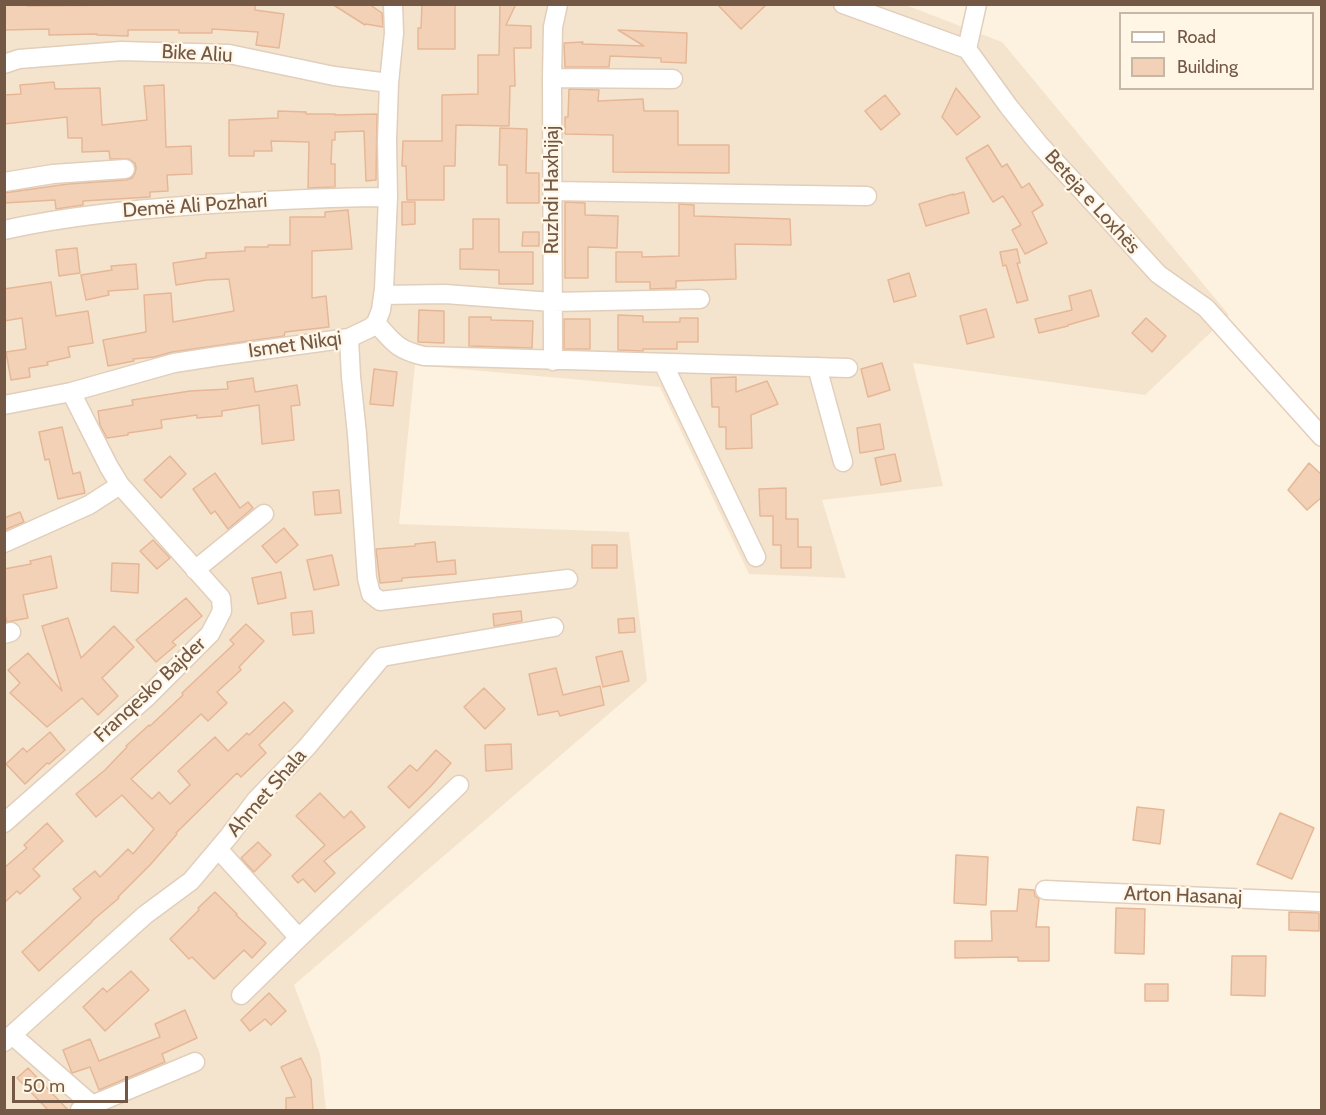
<!DOCTYPE html>
<html>
<head>
<meta charset="utf-8">
<style>
	body { margin:0 }
	#map { position:relative; width:1326px; height:1115px; overflow:hidden; background:#fdf2df; font-family:Cabin,sans-serif }
	canvas { display:block }
	.frame { position:absolute; inset:0; border:6px solid #745846; pointer-events:none }
	.legend { position:absolute; left:1119px; top:12px; width:195px; height:78px; box-sizing:border-box; background:#fff6e6; border:2px solid #c7b7a6; margin:0; padding:8px 10px; list-style:none; font-size:18px; color:#745846 }
	.legend li { display:flex; align-items:center; gap:12px; height:30px }
	.legend b { width:30px; border:2px solid #c7b7a6 }
	.scale { position:absolute; left:12px; top:1076px; width:116px; height:27px; box-sizing:border-box; border:3px solid #745846; border-top:0; padding-left:8px; font-size:18px; line-height:21px; white-space:nowrap; color:#745846; -webkit-text-stroke:4px #fff6e6; paint-order:stroke }
</style>
</head>
<body>
<div id="map">
<canvas width="1326" height="1115"></canvas>
<div class="frame"></div>
<ul class="legend">
<li><b style="height:8px;background:#fff"></b>Road</li>
<li><b style="height:16px;background:#f3d1b6"></b>Building</li>
</ul>
<div class="scale">50 m</div>
</div>
<script>
const ctx = document.querySelector('canvas').getContext('2d');
ctx.lineJoin = 'round';
function paint(path, color) {
  ctx.fillStyle = color;
  ctx.fill(path, 'evenodd');
}
function strokePath(path, color, width, dash) {
  ctx.strokeStyle = color;
  ctx.lineWidth = width;
  ctx.lineCap = dash ? 'butt' : 'round';
  ctx.setLineDash(dash || []);
  ctx.stroke(path);
}
function label(font, color, halo, rows, align = 'center') {
  ctx.font = font + ' Cabin,sans-serif';
  ctx.lineWidth = 4.5;
  ctx.setLineDash([]);
  ctx.textBaseline = 'middle';
  ctx.strokeStyle = halo;
  ctx.fillStyle = color;
  for (const [text, x, y, turn = 0] of rows) {
    ctx.save();
    ctx.translate(x, y);
    ctx.rotate((+turn || 0) * Math.PI / 180);
    ctx.textAlign = isNaN(turn) ? turn : align;
    if (halo) ctx.strokeText(text, 0, 0);
    ctx.fillText(text, 0, 0);
    ctx.restore();
  }
}
paint(new Path2D(`
	M903,4L1002,42L1229,315L1145,395L913,363L943,486L822,500L846,578L749,574L660,387L415,365L399,524L629,532L647,681L294,985L320,1054L326,1110H5V5Z`), '#f5e4cd');
const building = new Path2D(`
	M4,4H27V6L255,4V10L284,14L279,48L256,45L258,32L212,29V33H179V30H128V36L97,35V34L49,35V29L4,30Z
	M332,4H369L382,13L383,27L366,24L365,25Z
	M422,4H455V49H418V28H421Z
	M500,4H516L506,25L531,26V48H514L515,86H510L509,126L456,125L455,166H444V200H407L406,166H402L403,141H442V95L478,94V55H499Z
	M717,4H767L741,29Z
	M618,30L687,33L686,63L661,62V58L610,56L609,67H565L564,43L583,42L582,44L644,46Z
	M54,82L55,89L100,88L102,125L147,120L144,86L164,85L166,147L191,146L192,174L167,175L168,191L150,192V197L83,201V205L56,209L55,200L4,203V193L68,184L126,180L132,178L135,173L136,168L135,163L129,159H110L109,151L82,152V138H68L67,117L4,124V95L21,94L20,85Z
	M956,88L980,117L957,135L942,117Z
	M569,89L599,90L598,101L643,99L644,111H678V145H729V173L613,172V135L565,134V117H568Z
	M885,95L900,114L881,130L865,111Z
	M278,111L306,112V114H335V115L377,114L376,180L366,181L364,131L335,132V140H332L331,164H335V187L308,188L309,142L271,141L272,151H254V156H229V120L278,118Z
	M500,128L527,129L526,173H539V203H507V165H499Z
	M988,145L1002,167L1007,164L1022,188L1029,183L1043,205L1032,212L1047,243L1025,254L1012,230L1021,225L1003,196L993,202L966,158Z
	M964,192L969,213L926,226L919,204L953,194V195Z
	M402,202H415V224L402,225Z
	M565,202L585,203V215L618,216L617,248L588,247V278H565Z
	M679,204L694,205V216L790,219L791,245L735,244L736,279L676,281V288L650,289V282H616V252H642V257L679,256Z
	M348,210L352,249L312,251V298L326,296L329,327L285,332L284,336L172,352L154,357L133,359L134,361L108,366L103,340L146,332L144,295L171,293L173,322L234,311L229,279L207,280L176,285L173,263L206,258V253L245,251V247H268V245H290V217H325V212Z
	M473,219H499V252H533V284H499V270L460,269V249H473Z
	M523,232H539V246H522Z
	M77,248L80,273L59,276L56,250Z
	M1017,249L1020,263H1017L1028,300L1017,303L1006,265L1003,266L1000,252Z
	M136,264L138,289L108,291L109,295L86,300L81,275L112,270L111,266Z
	M909,273L916,296L894,302L888,280Z
	M51,282L56,316L88,311L93,343L68,347L70,357L47,362L48,365L29,368L30,377L11,380L6,352L26,349L22,318L4,321V289Z
	M1091,290L1099,316L1068,325V326L1039,333L1035,319L1072,310L1069,296Z
	M986,309L994,337L967,344L960,316Z
	M419,310L444,311V343L418,342Z
	M618,315L643,316V322H680V318H698V342H677V349H643V351L618,350Z
	M469,317H491V320L533,321L532,348L469,346Z
	M1146,318L1166,336L1152,352L1132,333Z
	M564,319H590V349H564Z
	M882,363L890,390L868,397L861,369Z
	M374,369L397,372L393,406L370,404Z
	M736,377V392L767,381L778,404L751,415L752,448L726,449V427H719V407H712L711,378Z
	M253,378L255,392L297,385L300,405L291,406L294,440L262,444L259,405L222,411V416L197,418V415L161,420L162,428L128,433V435L107,438L100,425L98,411L133,405L132,400L190,391L228,389L227,382Z
	M880,424L884,449L860,453L857,428Z
	M62,427L73,474L80,472L85,493L58,499L49,459L45,460L39,432Z
	M895,454L901,481L881,485L875,458Z
	M170,456L186,474L161,498L144,480Z
	M1309,463L1322,475V497L1307,510L1288,490Z
	M215,473L240,508L248,502L253,508L228,529L215,511L211,514L193,489Z
	M786,488V519H798V547H811V568H781V545H773V516H760L759,489Z
	M339,490L341,513L315,515L313,492Z
	M20,512L24,522L4,530V518Z
	M284,528L298,545L276,563L262,546Z
	M153,540L170,558L157,569L140,551Z
	M435,542L437,562L455,560L456,574L402,578V581L380,583L376,549L415,546V544Z
	M592,545H617V568H592Z
	M332,555L339,585L314,590L307,560Z
	M51,556L57,588L23,595L28,618L7,622L4,612V569L31,564L30,561Z
	M112,563L139,564L138,593L111,591Z
	M281,572L286,598L258,604L252,578Z
	M186,598L202,616L172,642L176,645L156,662L136,640Z
	M312,611L314,633L293,635L291,613Z
	M521,611L522,621L494,626L493,614Z
	M68,618L81,658L114,626L134,647L102,678L118,696L98,715L82,698L47,727L10,693L20,683L8,670L28,653L62,691L42,626Z
	M634,618L635,632L619,633L618,619Z
	M246,624L264,641L239,667L241,670L217,692L227,703L208,721L201,714L131,779L152,799L159,792L170,804L190,785L178,771L215,737L228,751L247,733L249,735L284,702L293,711L259,745L266,753L241,777L237,773L176,833L177,834L150,865L118,897L119,898L92,921V922L39,971L22,952L81,898L73,889L95,871L100,877L128,849L133,854L154,829L122,795L96,817L76,794L105,770L127,747L126,746L149,725L150,726L183,695L182,693L234,644L230,640Z
	M622,651L629,681L603,687L596,657Z
	M556,668L563,695L600,686L604,705L560,716L558,711L538,715L529,674Z
	M484,688L505,709L485,729L464,707Z
	M50,732L65,750L49,764L47,763L25,784L6,764L23,748L27,752Z
	M511,744L512,769L486,771L485,745Z
	M436,750L451,763L431,786L409,808L388,787L410,765L417,771Z
	M320,793L344,818L351,811L365,827L324,861L335,873L315,892L303,879L298,883L292,876L325,845L296,816Z
	M1137,807L1164,810L1160,844L1133,840Z
	M1280,813L1314,828L1292,879L1257,864Z
	M47,823L63,841L33,869L40,876L20,894L17,891L4,903V868L27,848L24,845Z
	M258,842L271,855L254,872L241,858Z
	M956,855L988,857L986,905L954,903Z
	M1019,889L1034,890L1035,896L1039,899L1036,927H1049V961H1018V957L955,958V941H992L991,911H1017Z
	M215,892L237,914L236,915L266,943L252,958L244,950L214,979L192,957L189,959L170,939L199,910L198,908Z
	M1116,908L1145,909L1144,954L1115,953Z
	M1289,912L1319,913V931L1289,930Z
	M1232,956H1266L1265,996L1231,995Z
	M131,971L149,990L105,1031L83,1007L103,988L107,992Z
	M1145,984H1168V1001H1145Z
	M269,993L286,1011L271,1025L265,1019L250,1031L241,1020Z
	M185,1010L197,1038L162,1054L165,1062L99,1090L90,1067L72,1073L63,1050L90,1039L99,1061L160,1037L155,1024Z
	M301,1058L311,1079L313,1110H286V1098L295,1097L281,1067Z
	M28,1068L68,1110H48L17,1078Z`);
paint(building, '#f3d1b6');
strokePath(building, '#e6b796', 1.5);
const street = new Path2D(`
	M558,4L553,27L552,78L673,79
	M843,4L967,49L1009,107L1038,143L1108,219L1158,274L1206,308L1322,437
	M967,49L977,4
	M4,64L19,59L121,51L229,54L334,76L389,83
	M552,78L553,361
	M4,182L53,174L125,169
	M552,191L867,196
	M4,230C67,216 131,210 195,205C259,201 323,197 388,197
	M383,295L445,294L552,302L700,299
	M376,323C393,342 397,350 424,356L848,368
	M349,338L351,377L357,434L367,578L371,594L380,601L568,579
	M663,363L756,557
	M817,367L843,462
	M4,405L71,392L174,363L219,356L349,338L370,328L376,323L381,310L384,289L388,197L387,141L389,83L394,33L393,4
	M4,543L89,505L120,485
	M195,570L264,514
	M4,634L11,632
	M4,823L147,697L210,634L222,611L221,598L120,485L109,467L71,392
	M218,849L299,938
	M1045,890L1322,902
	M241,995L299,938L459,785
	M12,1035L98,1110
	M4,1042L145,915L191,881L229,836L256,800L307,747L382,657L554,627
	M80,1110L195,1062`);
strokePath(street, '#e1cebb', 21);
strokePath(street, '#fff', 18);
label('20px', '#745846', '#fff6e6', [
	["Bike Aliu",197,54,3],
	["Ruzhdi Haxhijaj",552,190,-90],
	["Beteja e Loxhës",1092,202,48],
	["Demë Ali Pozhari",195,206,-4],
	["Ismet Nikqi",295,345,-8],
	["Franqesko Bajder",150,690,-43],
	["Ahmet Shala",267,793,-49],
	["Arton Hasanaj",1183,896,2]
]);
</script>
</body>
</html>
